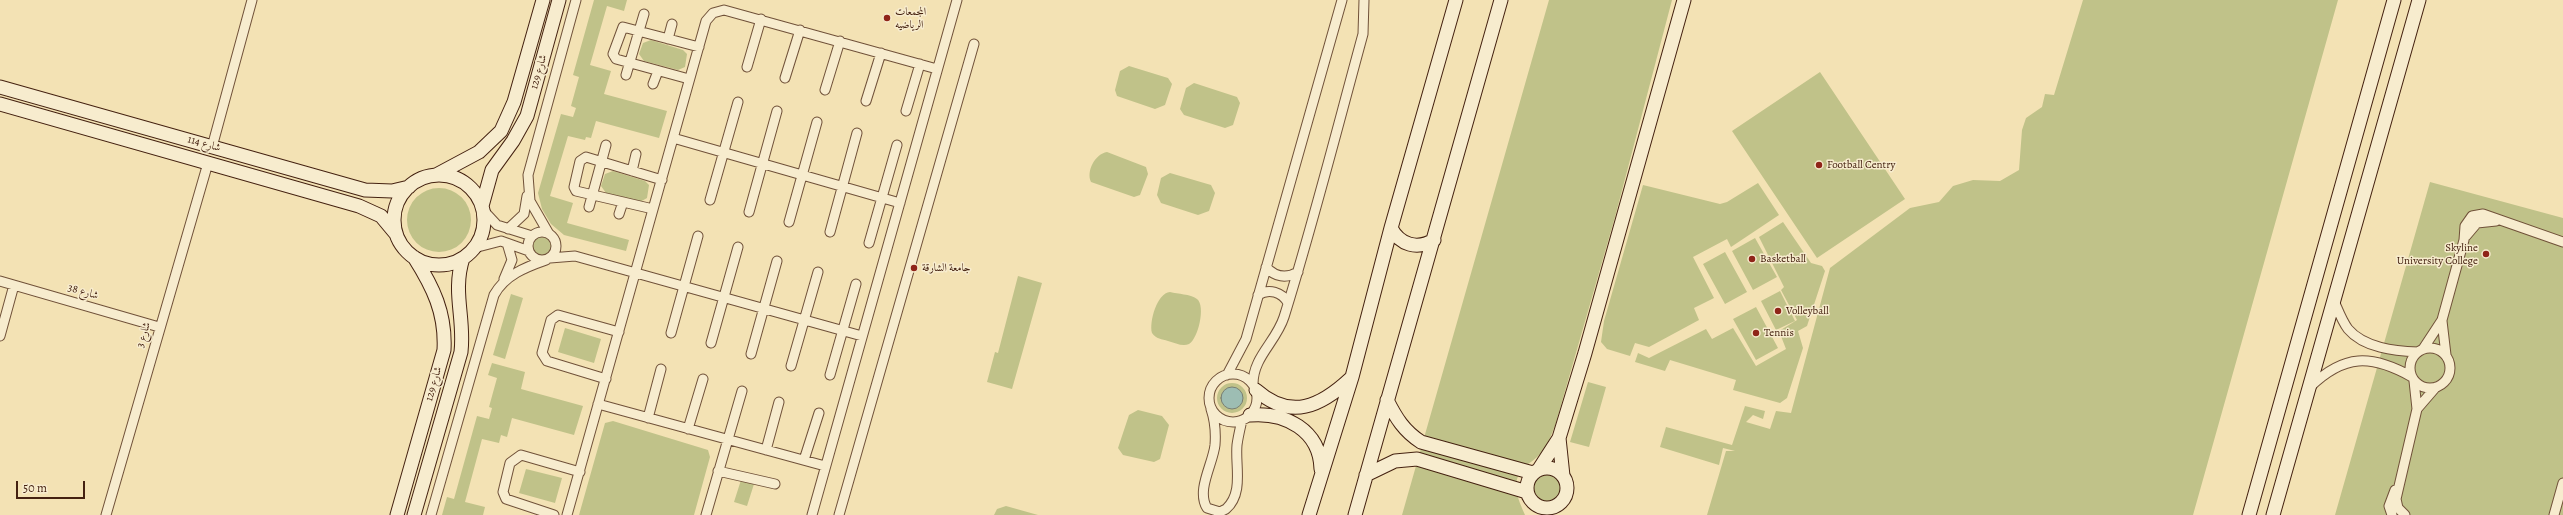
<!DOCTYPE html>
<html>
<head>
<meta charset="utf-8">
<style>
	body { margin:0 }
	#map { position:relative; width:2563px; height:515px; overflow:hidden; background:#f3e2b4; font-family:Alegreya,serif }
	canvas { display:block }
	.scale { position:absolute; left:16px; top:481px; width:69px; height:18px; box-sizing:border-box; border:2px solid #442110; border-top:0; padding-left:5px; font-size:12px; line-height:14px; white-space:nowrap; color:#442110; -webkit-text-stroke:3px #f7ecce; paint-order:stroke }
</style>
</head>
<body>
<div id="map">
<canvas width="2563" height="515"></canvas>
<div class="scale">50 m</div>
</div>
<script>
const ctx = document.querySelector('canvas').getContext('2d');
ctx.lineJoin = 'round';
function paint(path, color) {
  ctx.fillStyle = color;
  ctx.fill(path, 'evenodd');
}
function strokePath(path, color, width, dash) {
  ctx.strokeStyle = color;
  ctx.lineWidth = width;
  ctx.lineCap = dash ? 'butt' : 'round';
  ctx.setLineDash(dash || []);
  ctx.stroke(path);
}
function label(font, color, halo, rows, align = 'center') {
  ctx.font = font + ' Alegreya,Amiri,serif';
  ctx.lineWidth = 3;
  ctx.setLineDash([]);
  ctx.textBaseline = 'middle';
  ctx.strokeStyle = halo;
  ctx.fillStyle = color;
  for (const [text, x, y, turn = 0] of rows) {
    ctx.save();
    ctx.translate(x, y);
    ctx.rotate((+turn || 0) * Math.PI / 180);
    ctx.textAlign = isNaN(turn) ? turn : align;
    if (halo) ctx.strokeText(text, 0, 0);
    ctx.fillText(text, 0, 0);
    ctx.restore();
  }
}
paint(new Path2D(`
	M594,0H627L624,11L607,6L590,65L611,71L604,94L667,111L659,138L596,121L591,138L586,137L585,140L568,136L550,196L573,203L567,223L629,240L626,251L564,235L551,224L542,209L538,193L561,114L573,117L576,108L571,106L579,77L573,75Z
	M1549,0H1672L1615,217L1555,426C1551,435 1548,445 1541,453C1536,459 1530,462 1525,467C1509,482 1518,498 1525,515H1402Z
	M2083,0H2338L2193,515H1707L1726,451H1735L1723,448L1719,465L1660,447L1666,427L1732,445L1745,406L1765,411L1763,419L1753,415L1746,422L1770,429L1776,411L1791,413L1830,268L1910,208L1939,202L1953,186L1973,180L2000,181L2019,170L2022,130L2026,118L2042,107L2045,94L2054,95Z
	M651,40L683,50L687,54L685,67L678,70L644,61L639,54L643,43Z
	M1129,66L1168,78L1172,84L1165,105L1155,109L1117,96L1115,90L1120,71Z
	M1820,72L1905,199L1817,258L1732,131Z
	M1194,83L1237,97L1240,103L1233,125L1225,128L1184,115L1180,109L1186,88Z
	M1107,152L1146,167L1148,174L1140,195L1134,197L1091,182C1086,171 1095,154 1107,152Z
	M613,171L645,181L649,185L647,198L640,202L606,193L601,186L605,174Z
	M1170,173L1211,185L1215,193L1209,211L1198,215L1161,203L1157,195L1161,178Z
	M2430,182L2563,218V515H2335Z
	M1758,183L1779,215L1731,247L1727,239L1693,257L1714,298L1694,308L1699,320L1649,347L1635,343L1630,356L1607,349L1601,342L1604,321L1643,185L1720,204L1727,202Z
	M407 220a32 32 0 1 1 64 0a32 32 0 1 1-64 0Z
	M1783,222L1811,263L1822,266L1825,271L1807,326L1798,331L1803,348L1787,398L1780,403L1733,390L1736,380L1670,360L1665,371L1635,362L1638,353L1649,358L1706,329L1712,339L1733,328L1756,366L1786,349L1779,331L1797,320L1781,290L1784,287L1759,237Z
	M531 247a11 11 0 1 1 22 0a11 11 0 1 1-22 0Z
	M1755,238L1777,277L1753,290L1732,251Z
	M1725,252L1747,292L1725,304L1703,264Z
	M1018,276L1042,283L1012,389L987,382L995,352L998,353Z
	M1780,291L1795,321L1776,330L1761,301Z
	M1170,292C1178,294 1190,294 1197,299C1206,306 1198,339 1189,344C1183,347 1175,343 1168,341C1162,339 1156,339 1152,333C1149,322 1157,293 1170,292Z
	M511,294L523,298L505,359L493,355Z
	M1756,307L1778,348L1756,360L1733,319Z
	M565,328L601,339L594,363L558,352Z
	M492,363L525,372L521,389L583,406L574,435L512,418L507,437L501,435L499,443L482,439L465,502L485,507L483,515H442L447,497L454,499L477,416L489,419L492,408L489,407L497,378L488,375Z
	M1588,382L1606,387L1589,447L1570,442Z
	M1217 398a15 15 0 1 1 30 0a15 15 0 1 1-30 0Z
	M1138,410L1162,416L1169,425L1160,459L1154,462L1123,455L1118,448L1129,415Z
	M613,421L708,450L710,457L694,515H579L605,423Z
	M526,469L562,478L555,503L519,493Z
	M1529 488a16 16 0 1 1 32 0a16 16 0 1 1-32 0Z
	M741,480L754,484L747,506L734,502Z
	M1006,506L1038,515H1039H994L997,509Z`), '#c0c289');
const water = new Path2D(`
	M1221 398a11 11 0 1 1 22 0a11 11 0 1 1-22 0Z`);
paint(water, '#9dbdb3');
strokePath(water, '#797f72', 1);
const street = new Path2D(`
	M668,39L672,24
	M747,67L761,19
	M626,75L644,14
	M785,78L800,30
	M689,79L616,59L613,54L623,27L699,47
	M653,84L658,71
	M825,90L840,41
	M866,101L881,53
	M906,111L920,64
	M673,138L900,203
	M212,147L252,0
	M632,171L636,154
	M710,200L738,102
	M589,207L606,145
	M653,209L576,191L574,187L580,161L586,157L662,180
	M484,211L497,225L532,236
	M749,212L777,111
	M619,214L623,202
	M789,222L817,122
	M508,229L524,214L527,196
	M528 246a14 14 0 1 1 28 0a14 14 0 1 1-28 0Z
	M830,232L857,133
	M549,234L530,201L528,175L576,0
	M2466,236L2477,223L2496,221
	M869,243L897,145
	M474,248L501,241L529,251
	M550,258L575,256L862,336
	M1266,267C1275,277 1286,279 1298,272
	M504,279L512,260L507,243
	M0,281L159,327
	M1258,295C1269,288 1282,292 1288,303
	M2334,301C2338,310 2342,321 2348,329C2364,348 2395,351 2418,352
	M2442,321L2446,355
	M671,333L698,236
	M0,336L14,285
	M711,343L738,247
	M2410 368a20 20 0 1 1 40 0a20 20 0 1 1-40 0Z
	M2423,349L2442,320L2464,240L2465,226L2472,216L2483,214L2563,242
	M751,354L777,261
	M791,366L818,272
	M1209 398a24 24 0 1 1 48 0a24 24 0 1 1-48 0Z
	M830,375L856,284
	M1227,375L1246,339L1342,0
	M606,379L547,361L542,353L551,320L558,315L619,332
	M1253,384C1253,357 1276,342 1284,317C1313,224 1337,129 1363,34L1364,0
	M2310,387C2344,354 2371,354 2412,377
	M598,404L825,466
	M1211,409C1215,421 1216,432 1215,445C1213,464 1196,490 1207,508L1220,512L1226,509C1244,493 1235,466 1237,445C1238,437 1240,429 1242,420
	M2417,409L2436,387
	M648,418L661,369
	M688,429L703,379
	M766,450L779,402
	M804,460L819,413
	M718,471L775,484
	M106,515L208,163
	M431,515L494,295C505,275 526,267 546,260
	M554,515L506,499L503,492L510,463L521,455L580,472
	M567,515L706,21L713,13L724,10L937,69
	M706,515L742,391
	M812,515L957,0
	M839,515L974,44
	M2392,515L2389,506L2395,490
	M2405,515L2398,508L2396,499L2417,409L2414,381
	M2554,515L2563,483`);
const secondary = new Path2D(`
	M0,87L365,190L392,191L409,187
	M0,104L359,206L381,216L396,234
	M436,175L479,152L501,131L514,102L543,0
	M394 220a45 45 0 1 1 90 0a45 45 0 1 1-90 0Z
	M482,206L492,170L513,141L527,116L559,0
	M1391,228C1400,245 1417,250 1434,240
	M1256,390C1291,421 1321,406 1350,379
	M1387,400C1396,418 1404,431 1421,442L1533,473
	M1250,415C1285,412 1320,430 1321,469
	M1559,438L1563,476
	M1527 488a20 20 0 1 1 40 0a20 20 0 1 1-40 0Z
	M1539,469L1559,438L1585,353L1684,0
	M1366,475L1395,461L1417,459L1527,492
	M397,515L444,350C446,313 433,287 414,257
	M414,515L461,352C465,318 452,292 463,258
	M1309,515L1352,377L1391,228L1456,0
	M1355,515L1501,0
	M2249,515L2394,0
	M2273,515L2419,0`);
strokePath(street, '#705139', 11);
strokePath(secondary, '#442110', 15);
strokePath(street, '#f7ecce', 9);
strokePath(secondary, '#f7ecce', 13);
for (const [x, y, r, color] of [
	[887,18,4,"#8f2418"],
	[1819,165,4,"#8f2418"],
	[2486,254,4,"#8f2418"],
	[1752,259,4,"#8f2418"],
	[914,268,4,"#8f2418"],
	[1778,311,4,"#8f2418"],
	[1756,333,4,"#8f2418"]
]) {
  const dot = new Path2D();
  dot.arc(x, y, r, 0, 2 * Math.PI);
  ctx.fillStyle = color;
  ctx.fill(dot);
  strokePath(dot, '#f7ecce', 1.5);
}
label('11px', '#442110', '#f7ecce', [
	["المجمعات",895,12],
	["الرياضيه",895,25],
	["Football Centry",1827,165],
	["Skyline",2478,248,"right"],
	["University College",2478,261,"right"],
	["Basketball",1760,259],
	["جامعة الشارقة",922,268],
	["Volleyball",1786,311],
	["Tennis",1764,333]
], 'left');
label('11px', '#442110', '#f7ecce', [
	["شارع 129",539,72,-74],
	["شارع 114",204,144,16],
	["شارع 38",83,292,16],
	["شارع 3",144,335,-74],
	["شارع 129",434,384,-74]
]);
</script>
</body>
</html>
